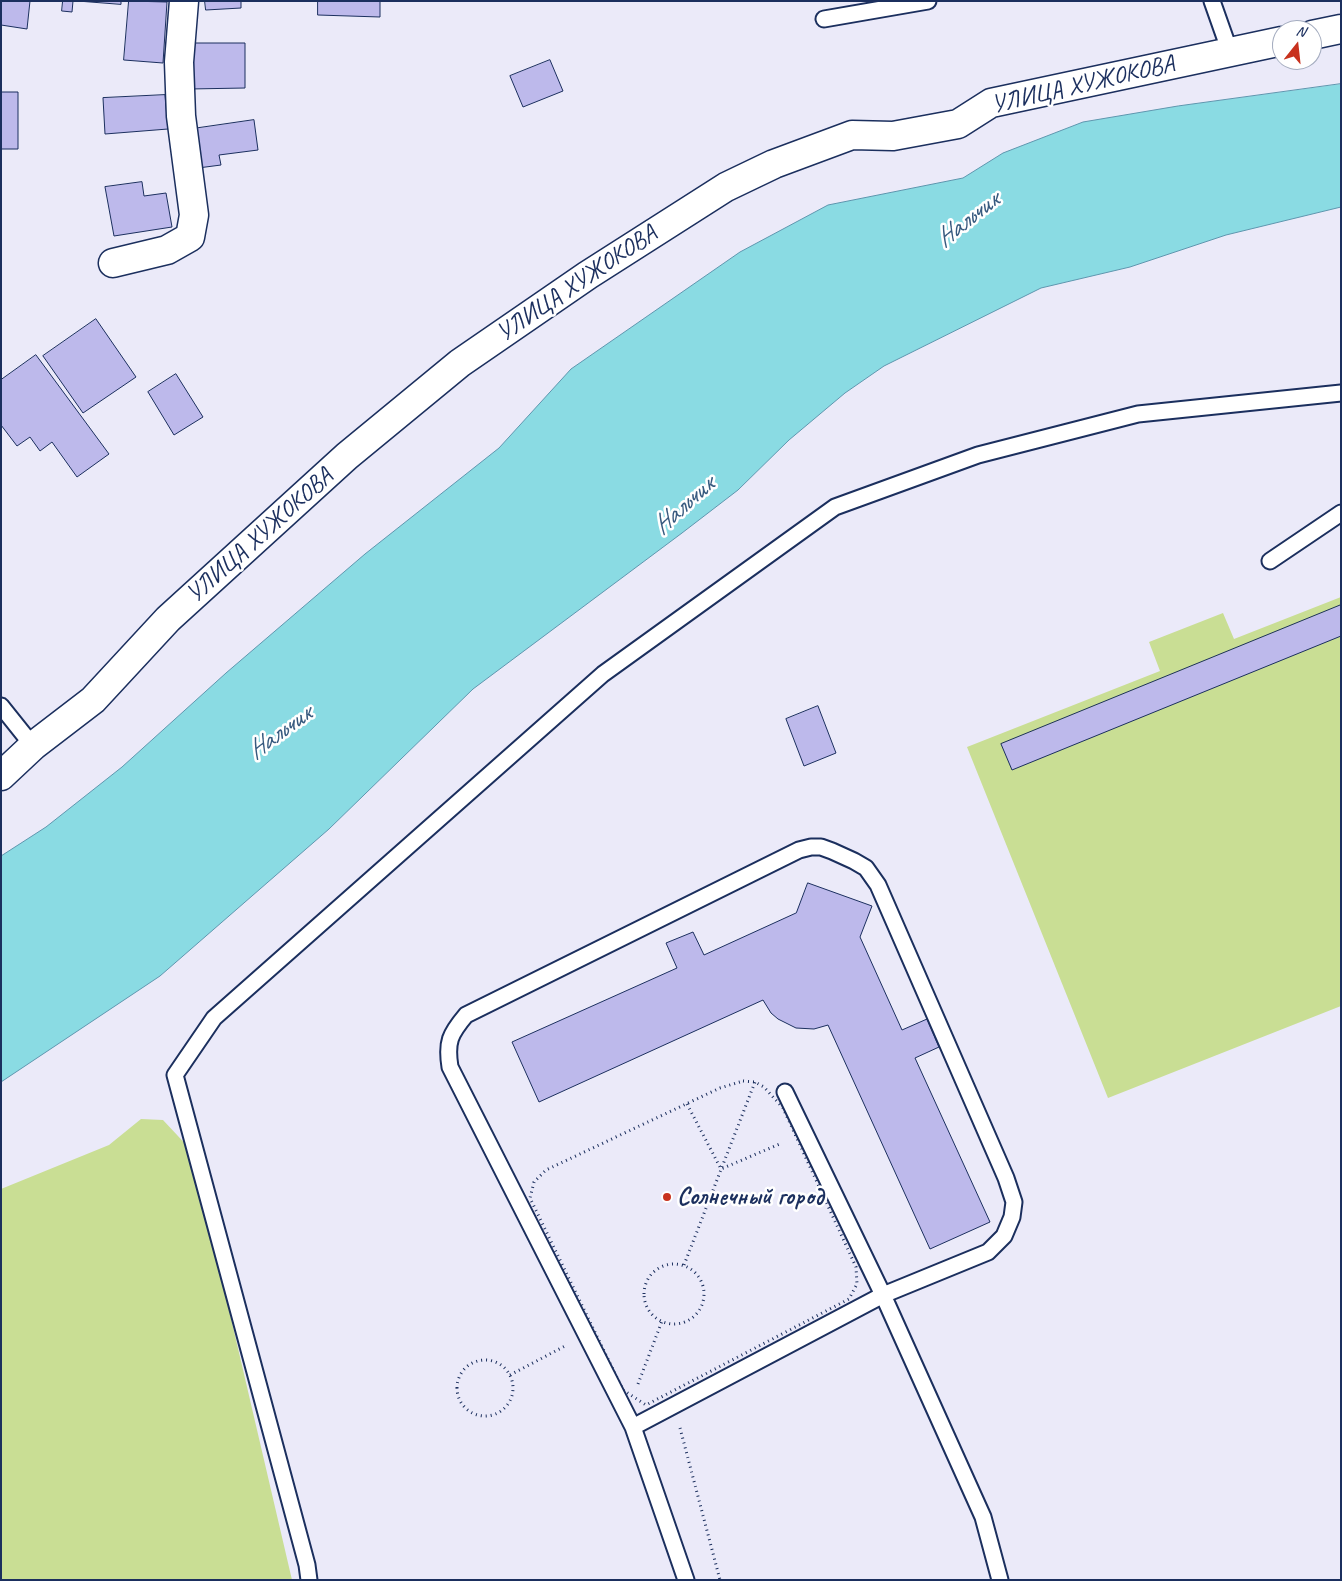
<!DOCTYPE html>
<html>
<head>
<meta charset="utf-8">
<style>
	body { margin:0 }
	#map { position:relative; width:1342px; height:1581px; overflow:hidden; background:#ebeaf9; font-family:Caveat,sans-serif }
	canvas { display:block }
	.frame { position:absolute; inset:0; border:2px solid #1b2f5e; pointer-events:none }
	.north { position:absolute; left:1272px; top:20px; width:50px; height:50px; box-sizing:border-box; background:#fff; border:1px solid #a4acbf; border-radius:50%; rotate:16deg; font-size:14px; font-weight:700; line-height:20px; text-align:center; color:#1b2f5e }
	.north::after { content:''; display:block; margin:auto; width:18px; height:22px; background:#c8321e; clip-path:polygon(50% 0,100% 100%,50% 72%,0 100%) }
</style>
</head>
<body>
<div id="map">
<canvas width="1342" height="1581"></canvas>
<div class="frame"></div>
<div class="north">N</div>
</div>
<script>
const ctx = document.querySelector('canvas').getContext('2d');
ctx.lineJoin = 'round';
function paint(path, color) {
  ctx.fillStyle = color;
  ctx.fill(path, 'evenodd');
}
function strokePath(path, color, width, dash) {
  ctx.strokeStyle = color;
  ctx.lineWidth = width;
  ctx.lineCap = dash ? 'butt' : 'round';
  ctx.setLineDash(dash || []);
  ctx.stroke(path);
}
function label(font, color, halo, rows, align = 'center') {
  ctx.font = font + ' Caveat,sans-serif';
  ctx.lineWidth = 5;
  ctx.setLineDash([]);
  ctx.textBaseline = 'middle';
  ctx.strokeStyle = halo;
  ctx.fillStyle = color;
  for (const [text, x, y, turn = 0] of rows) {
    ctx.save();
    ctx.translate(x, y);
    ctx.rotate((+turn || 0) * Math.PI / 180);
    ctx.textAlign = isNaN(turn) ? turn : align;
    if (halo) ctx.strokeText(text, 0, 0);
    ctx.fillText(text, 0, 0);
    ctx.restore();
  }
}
paint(new Path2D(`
	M1341,597V1006L1108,1098L967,747L1160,671L1149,642L1223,613L1234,639Z
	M141,1119L163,1120L192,1151L292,1580H1V1189L109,1145Z`), '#c9de94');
const water = new Path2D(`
	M1341,84V207L1226,235L1130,267L1041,288L884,366L845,393L789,440L738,490L682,533L473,689L329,829L160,976L1,1082V856L46,827L122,767L226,673L365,554L499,448L571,369L740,252L828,205L963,178L1003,153L1083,122L1178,106Z`);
paint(water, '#8adbe3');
strokePath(water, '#5e96ae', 1);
const building = new Path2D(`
	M1,1H30L27,29L1,25Z
	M63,1H73L72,12L62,11Z
	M78,1H121V4Z
	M129,1L167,2L163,63L124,60Z
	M205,1H241V8L206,10Z
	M318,1H380V17L318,15Z
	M190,43H245V88L190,89Z
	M550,60L563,91L523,107L510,76Z
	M1,92H18V149H1Z
	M165,95L168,129L105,134L103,98Z
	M254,120L258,150L219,155L221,165L198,168L192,129Z
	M142,182L144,196L166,193L172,227L114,236L105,187Z
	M96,319L136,377L83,413L43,356Z
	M36,355L109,454L77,477L52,442L40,451L30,437L17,446L1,425V380Z
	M176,374L203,417L174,435L148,392Z
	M1341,605V636L1012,770L1001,744Z
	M818,706L836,753L804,766L786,719Z
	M808,883L872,906L860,937L902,1030L927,1019L939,1047L915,1058L990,1222L930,1249L828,1025L814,1029L796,1028L778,1019L771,1013L763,1000L539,1102L512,1042L677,968L666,943L693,932L704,955L796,913Z`);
paint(building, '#bdb9eb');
strokePath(building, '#1b2f5e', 1);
const lane = new Path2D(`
	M1212,1L1230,52
	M824,19L928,1
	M1270,561L1341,513
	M1,706L33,746
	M785,1092L883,1295L983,1517L1000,1580
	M633,1427L883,1295L988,1252L1004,1236L1012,1217L1014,1202L1006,1178L878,885L866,868L854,861L832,851L821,847H811L799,850L466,1015C450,1034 446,1042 450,1067L633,1427L686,1580
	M309,1580L307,1565L175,1075L214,1018L603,674L835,507L978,455L1138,414L1341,393`);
const street = new Path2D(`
	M1312,35L1341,29
	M113,263L167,250L190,237L194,215L181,116L179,62L184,1
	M1,776L33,746L93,700L168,619L347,456L460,363L588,275L726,187L774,164L852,135L893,136L958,124L991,103L1282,41`);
strokePath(lane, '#1b2f5e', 19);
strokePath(street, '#1b2f5e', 31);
strokePath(new Path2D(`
	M743,1081L755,1082L764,1087L783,1108L856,1267L857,1284L849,1299L646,1405L623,1390L530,1198L534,1182L546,1170L720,1088Z
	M687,1104L721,1169L782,1143
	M644 1294a30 30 0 1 1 60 0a30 30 0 1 1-60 0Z
	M684,1265L755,1082
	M457 1388a28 28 0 1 1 56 0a28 28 0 1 1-56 0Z
	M510,1375L565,1346
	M638,1384L662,1321
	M680,1428L720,1580`), '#1b2f5e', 3, [1, 4]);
strokePath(lane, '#fff', 15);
strokePath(street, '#fff', 28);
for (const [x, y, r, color] of [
	[667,1197,5,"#c8321e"]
]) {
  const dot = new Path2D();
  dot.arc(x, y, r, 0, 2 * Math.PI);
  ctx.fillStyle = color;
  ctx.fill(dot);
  strokePath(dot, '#fff', 2);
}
label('25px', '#1b2f5e', '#fff', [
	["УЛИЦА ХУЖОКОВА",1083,85,-13],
	["УЛИЦА ХУЖОКОВА",577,284,-34],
	["УЛИЦА ХУЖОКОВА",260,536,-42]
]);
label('bold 25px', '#1b2f5e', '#fff', [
	["Солнечный город",677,1197]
], 'left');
label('italic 26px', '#375a7f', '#fff', [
	["Нальчик",968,220,-38],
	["Нальчик",684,506,-42],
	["Нальчик",280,733,-36]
]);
</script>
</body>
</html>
